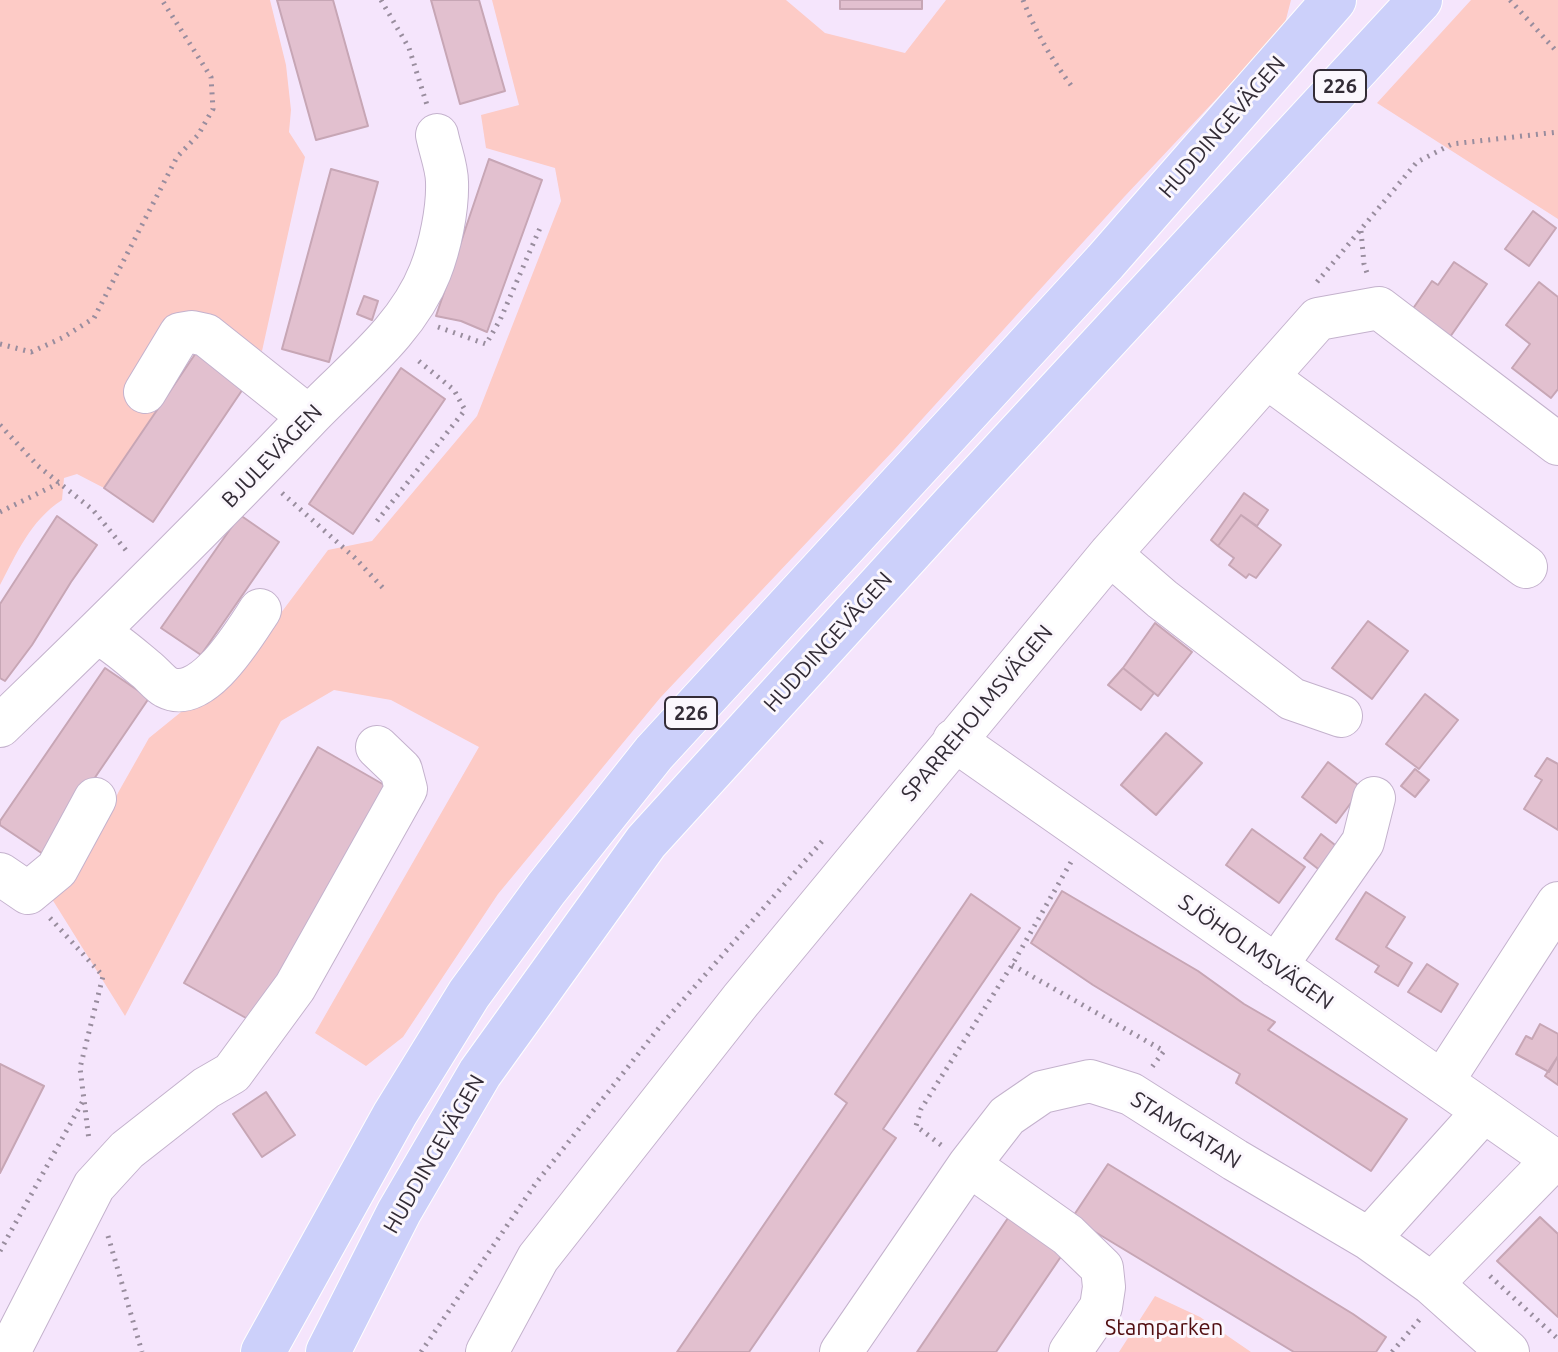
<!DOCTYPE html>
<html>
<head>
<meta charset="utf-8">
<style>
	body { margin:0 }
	canvas { display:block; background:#f5e5fc }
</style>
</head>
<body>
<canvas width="1558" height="1352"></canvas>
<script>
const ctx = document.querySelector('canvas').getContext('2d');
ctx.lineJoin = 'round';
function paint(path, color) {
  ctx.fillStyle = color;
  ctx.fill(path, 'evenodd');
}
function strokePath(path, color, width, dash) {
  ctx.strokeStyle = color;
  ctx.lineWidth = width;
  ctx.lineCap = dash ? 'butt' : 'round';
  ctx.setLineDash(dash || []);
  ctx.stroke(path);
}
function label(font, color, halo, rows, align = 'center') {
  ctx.font = font + ' Ubuntu,sans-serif';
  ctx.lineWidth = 6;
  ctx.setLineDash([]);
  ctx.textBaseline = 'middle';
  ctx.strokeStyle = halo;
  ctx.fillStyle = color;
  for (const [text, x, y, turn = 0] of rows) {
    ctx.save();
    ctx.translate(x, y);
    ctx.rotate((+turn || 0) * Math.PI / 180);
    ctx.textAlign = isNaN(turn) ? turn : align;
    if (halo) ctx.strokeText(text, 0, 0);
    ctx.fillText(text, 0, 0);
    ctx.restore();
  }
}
paint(new Path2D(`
	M0,0H270L286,65L291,110L289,132L305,157L262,351L185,317L172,319L124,393L155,413L104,488L77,474L64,478L62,500C30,521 17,553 0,585Z
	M492,0H786L825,33L905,53L946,0H1291L1284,27L1125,196L894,450L660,698L498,894L403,1037L366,1066L315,1033L479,747L391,700L334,690L281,721L125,1016L52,899L77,874L119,791L149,738L202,695L260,641L328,550L372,541L477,416L561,201L555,168L486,148L481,115L519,105Z
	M1471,0H1558V219L1377,103Z
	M1155,1296L1200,1317L1251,1352H1119Z`), '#fdcbc6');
const building = new Path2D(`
	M277,0H333L368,126L316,140Z
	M431,0H479L505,91L460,104Z
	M840,0H922V9H840Z
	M489,159L542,180L487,332L461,321L436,316Z
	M331,169L378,182L329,362L282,349Z
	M1533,211L1556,228L1529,266L1505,249Z
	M1454,262L1487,284L1450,337L1412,310L1432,281L1438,285Z
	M1539,282L1558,297V389L1551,398L1512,368L1530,344L1506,325Z
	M364,296L378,301L372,320L357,314Z
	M202,344L251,377L153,522L104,488Z
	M401,368L445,399L353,534L309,504Z
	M1244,493L1268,510L1257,526L1241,515L1218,546L1211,540Z
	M240,515L279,542L201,655L161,628Z
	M1241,515L1281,545L1256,578L1249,574L1246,578L1229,565L1234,558L1218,546Z
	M57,516L97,545L71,582L32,645L5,681L0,678V604Z
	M1368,621L1408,651L1372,699L1332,668Z
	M1155,623L1192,652L1158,696L1123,668Z
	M105,668L149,698L43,854L0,825V821Z
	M1123,668L1154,693L1141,710L1108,685Z
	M1425,694L1458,720L1419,769L1386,744Z
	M1166,733L1202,763L1156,815L1121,785Z
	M318,747L386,786L253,1022L184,983Z
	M1547,758L1558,764V830L1524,809L1542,780L1535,776Z
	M1328,762L1362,788L1336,823L1302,797Z
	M1415,769L1429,780L1415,797L1401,786Z
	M1252,829L1305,867L1279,903L1226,865Z
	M1321,834L1344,852L1326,875L1304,858Z
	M1062,891L1198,971L1244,1004L1275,1022L1268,1030L1407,1119L1371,1171L1236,1083L1240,1074L1093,985L1031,943Z
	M1366,892L1405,917L1386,947L1412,963L1398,986L1375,972L1379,966L1336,939Z
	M971,894L1020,928L883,1129L896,1138L749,1352H677L847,1103L835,1094Z
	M1427,964L1458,984L1441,1012L1408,992Z
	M1540,1024L1558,1034V1056L1549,1072L1516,1054L1526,1036L1532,1039Z
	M1558,1056V1085L1545,1076Z
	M0,1064L44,1086L0,1173Z
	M266,1092L295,1135L262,1157L233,1114Z
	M1108,1164L1353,1314L1386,1337L1376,1352H1294L1072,1218Z
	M1540,1217L1558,1234V1317L1497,1261Z
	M1008,1218L1062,1255L996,1352H917Z`);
paint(building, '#e2c0cf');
strokePath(building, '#c7a6b5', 2);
const minor = new Path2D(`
	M1268,378L1526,567
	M145,392L180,334L192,332L206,335L309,417
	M1110,554L1162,599L1292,699L1341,716
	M98,633C116,643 131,657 147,670C153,675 159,683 166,687C202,706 244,634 260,610
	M0,726C104,626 206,525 306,420C349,374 406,333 430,272C440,247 448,209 447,182C447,167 440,150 437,135
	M954,740L1558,1163
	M0,874L28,893L57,869L95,799
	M1276,966L1363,842L1374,798
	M1442,1082L1558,903
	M969,1165L1068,1235L1102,1268L1104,1287L1101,1307L1070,1352
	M1369,1239L1484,1111
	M1432,1284L1553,1160
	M9,1352L94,1186L127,1150L206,1088L232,1073L295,987L406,789L401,770L377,747
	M487,1352L538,1258L741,1000L1110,554L1318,319L1379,308L1558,444
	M841,1352L969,1165L1007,1116L1042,1092L1090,1081L1131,1094L1235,1160L1369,1239L1432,1284L1508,1352`);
const major = new Path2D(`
	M263,1352L395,1114L469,994L546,889L654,753L1105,262L1334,0
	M328,1352L399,1212L480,1073L646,842L953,505L1420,0`);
strokePath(minor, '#c4b2cd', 44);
strokePath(major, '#fff', 46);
strokePath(new Path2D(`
	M381,0L409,48L427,105
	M1023,0C1036,33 1052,60 1073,88
	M1510,0L1558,53
	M1361,231L1364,264L1368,276
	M1317,282L1417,162L1452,144L1558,132
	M438,327L486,344L500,320L540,228
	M0,344L31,352L62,338L94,318L177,157L198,135L213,109L211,77L162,0
	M0,425L38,466L93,510L129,554
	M282,493L355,558L383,588
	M0,512L59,483
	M377,521L465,410L454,390L415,358
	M50,918L103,976L80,1068L89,1140
	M1012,965L1164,1051L1152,1067
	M941,1145L916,1126L921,1109L1012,965L1071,862
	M108,1236L142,1352
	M0,1251L84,1099
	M1490,1276L1558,1339
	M421,1352L536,1183L662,1024L825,838
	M1392,1352L1420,1319`), '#998d9e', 5, [2, 6]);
strokePath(minor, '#fff', 42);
strokePath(major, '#ccd0fa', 44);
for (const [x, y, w] of [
	[1340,86,52],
	[691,713,52]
]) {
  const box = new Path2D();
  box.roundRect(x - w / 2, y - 16, w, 32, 6);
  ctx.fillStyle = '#fbf7fd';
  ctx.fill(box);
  strokePath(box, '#332c36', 2);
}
label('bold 20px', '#332c36', null, [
	["226",1340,86],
	["226",691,713]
]);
label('22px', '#332c36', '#fbf7fd', [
	["HUDDINGEVÄGEN",1222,127,-49],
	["BJULEVÄGEN",272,456,-46],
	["HUDDINGEVÄGEN",828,642,-48],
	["SPARREHOLMSVÄGEN",977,713,-50],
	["SJÖHOLMSVÄGEN",1256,952,35],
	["STAMGATAN",1186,1130,32],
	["HUDDINGEVÄGEN",434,1154,-60]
]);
label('22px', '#500d0f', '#fbf7fd', [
	["Stamparken",1164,1328]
]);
</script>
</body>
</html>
